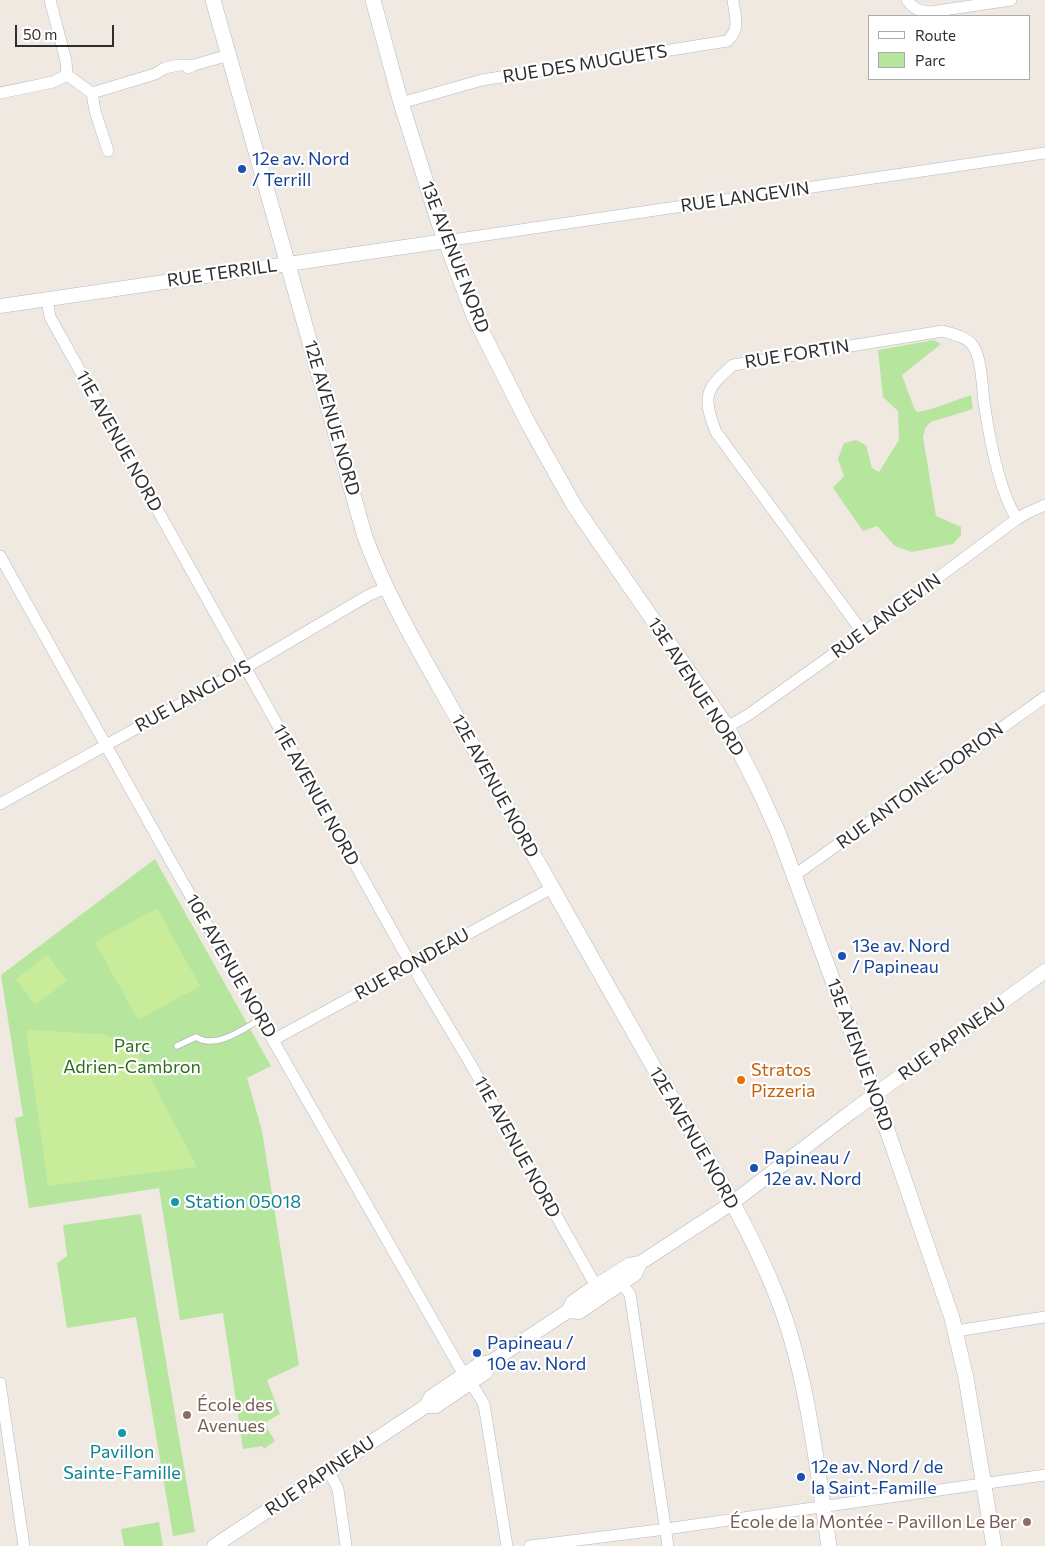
<!DOCTYPE html>
<html>
<head>
<meta charset="utf-8">
<style>
	body { margin:0 }
	#map { position:relative; width:1045px; height:1546px; overflow:hidden; background:#efe9e1; font-family:Commissioner,sans-serif }
	canvas { display:block }
	.legend { position:absolute; left:868px; top:15px; width:162px; height:65px; box-sizing:border-box; background:#fff; border:1px solid #ababab; margin:0; padding:6px 9px; list-style:none; font-size:15px; color:#2e2e2e }
	.legend li { display:flex; align-items:center; gap:10px; height:25px }
	.legend b { width:25px; border:1px solid #ababab }
	.scale { position:absolute; left:15px; top:25px; width:99px; height:22px; box-sizing:border-box; border:2px solid #2e2e2e; border-top:0; padding-left:6px; font-size:15px; line-height:18px; white-space:nowrap; color:#2e2e2e; -webkit-text-stroke:4px #fff; paint-order:stroke }
</style>
</head>
<body>
<div id="map">
<canvas width="1045" height="1546"></canvas>
<ul class="legend">
<li><b style="height:6px;background:#fff"></b>Route</li>
<li><b style="height:14px;background:#b6e59e"></b>Parc</li>
</ul>
<div class="scale">50 m</div>
</div>
<script>
const ctx = document.querySelector('canvas').getContext('2d');
ctx.lineJoin = 'round';
function paint(path, color) {
  ctx.fillStyle = color;
  ctx.fill(path, 'evenodd');
}
function strokePath(path, color, width, dash) {
  ctx.strokeStyle = color;
  ctx.lineWidth = width;
  ctx.lineCap = dash ? 'butt' : 'round';
  ctx.setLineDash(dash || []);
  ctx.stroke(path);
}
function label(font, color, halo, rows, align = 'center') {
  ctx.font = font + ' Commissioner,sans-serif';
  ctx.lineWidth = 4.5;
  ctx.setLineDash([]);
  ctx.textBaseline = 'middle';
  ctx.strokeStyle = halo;
  ctx.fillStyle = color;
  for (const [text, x, y, turn = 0] of rows) {
    ctx.save();
    ctx.translate(x, y);
    ctx.rotate((+turn || 0) * Math.PI / 180);
    ctx.textAlign = isNaN(turn) ? turn : align;
    if (halo) ctx.strokeText(text, 0, 0);
    ctx.fillText(text, 0, 0);
    ctx.restore();
  }
}
paint(new Path2D(`
	M934,340L941,344L902,375L914,408L917,412L931,409L971,395L973,409L931,422L926,427L923,437L936,516L961,527V535L953,544L912,552L895,546L877,526L863,531L833,488L844,476L838,459L844,443L856,440L866,445L872,468L879,472L899,440L898,411L883,397L878,350Z
	M155,859L271,1066L247,1078L262,1131L299,1365L267,1380L280,1414L264,1423L275,1441L264,1449L262,1446L243,1449L223,1313L180,1320L159,1188L29,1208L15,1118L23,1116L1,975Z
	M141,1214L195,1532L173,1536L136,1317L67,1328L57,1263L67,1256L63,1225Z
	M159,1522L163,1546H124L121,1529Z`), '#b6e59e');
paint(new Path2D(`
	M157,908L200,986L138,1020L95,942Z
	M47,955L67,981L35,1005L16,979Z
	M26,1030L103,1034L136,1049L197,1167L48,1186Z`), '#c9ec9a');
const service = new Path2D(`
	M177,1046L196,1037C216,1050 243,1029 261,1019`);
const minor = new Path2D(`
	M907,0C914,9 919,11 930,12L1011,0
	M188,68L194,65L229,55
	M67,75L92,93L95,111L108,151
	M0,93L53,82L67,75L66,61L50,0
	M92,93L155,74L165,68L179,65H194
	M401,103L482,80L727,41C741,29 735,17 733,0
	M445,241L1045,153
	M47,299L50,317L404,952L470,1063L596,1286
	M0,556L169,858L464,1375
	M863,633L716,432C702,397 705,389 733,365L943,331C953,334 967,337 973,346C982,359 982,387 984,402C989,436 999,491 1017,519
	M727,727L748,715L863,633L1017,519L1027,513L1045,505
	M0,804L245,668L369,595L386,588
	M795,875L1045,697
	M273,1040L552,888
	M621,1283L630,1294L668,1546
	M956,1331L1045,1317
	M0,1383L24,1546
	M471,1383L484,1404L507,1546
	M328,1470L338,1489L346,1546
	M530,1546L666,1529L1045,1475`);
const tertiary = new Path2D(`
	M0,306L445,241
	M568,1311L579,1312L635,1274L640,1263
	M426,1406H436L486,1372L491,1362
	M214,1546L426,1406L431,1397L480,1364L491,1362L568,1311L573,1302L596,1286L629,1265L640,1263L732,1203L851,1112L1045,971`);
const secondary = new Path2D(`
	M213,0L365,537C389,602 426,662 460,723C524,839 590,955 656,1071C698,1144 747,1219 778,1299C808,1377 816,1463 829,1546
	M373,0L401,103L439,223L474,316L529,425L575,507L727,727L758,788L778,832L875,1095L952,1318L966,1378L994,1546`);
strokePath(service, '#b4b7c1', 7);
strokePath(minor, '#b4b7c1', 12);
strokePath(tertiary, '#b4b7c1', 15);
strokePath(secondary, '#b4b7c1', 16);
strokePath(service, '#fff', 5.5);
strokePath(minor, '#fff', 11);
strokePath(tertiary, '#fff', 14);
strokePath(secondary, '#fff', 15);
for (const [x, y, r, color] of [
	[242,169,5,"#1a4fb4"],
	[842,956,5,"#1a4fb4"],
	[741,1080,5,"#e8710a"],
	[754,1168,5,"#1a4fb4"],
	[175,1202,5,"#0f9aa8"],
	[477,1353,5,"#1a4fb4"],
	[187,1415,5,"#8d6e63"],
	[122,1433,5,"#0f9aa8"],
	[801,1477,5,"#1a4fb4"],
	[1027,1522,5,"#8d6e63"]
]) {
  const dot = new Path2D();
  dot.arc(x, y, r, 0, 2 * Math.PI);
  ctx.fillStyle = color;
  ctx.fill(dot);
  strokePath(dot, '#fff', 2);
}
label('18px', '#2e2e2e', '#fff', [
	["RUE DES MUGUETS",585,64,-9],
	["RUE LANGEVIN",745,197,-8],
	["13E AVENUE NORD",455,257,69],
	["RUE TERRILL",222,273,-8],
	["RUE FORTIN",797,354,-9],
	["12E AVENUE NORD",332,418,74],
	["11E AVENUE NORD",119,441,61],
	["RUE LANGEVIN",886,616,-36],
	["13E AVENUE NORD",696,687,57],
	["RUE LANGLOIS",193,696,-29],
	["12E AVENUE NORD",495,786,61],
	["RUE ANTOINE-DORION",920,786,-36],
	["11E AVENUE NORD",316,795,61],
	["RUE RONDEAU",412,964,-29],
	["10E AVENUE NORD",231,966,60],
	["RUE PAPINEAU",952,1039,-36],
	["13E AVENUE NORD",860,1055,70],
	["12E AVENUE NORD",694,1138,60],
	["11E AVENUE NORD",517,1147,61],
	["RUE PAPINEAU",320,1476,-34]
]);
label('18px', '#164399', '#fff', [
	["12e av. Nord",252,159],
	["/ Terrill",252,180],
	["13e av. Nord",852,946],
	["/ Papineau",852,967],
	["Papineau /",764,1158],
	["12e av. Nord",764,1179],
	["Papineau /",487,1343],
	["10e av. Nord",487,1364],
	["12e av. Nord / de",811,1467],
	["la Saint-Famille",811,1488]
], 'left');
label('18px', '#2c6e1b', '#fff', [
	["Parc",132,1046],
	["Adrien-Cambron",132,1067]
]);
label('18px', '#c56008', '#fff', [
	["Stratos",751,1070],
	["Pizzeria",751,1091]
], 'left');
label('18px', '#0d838f', '#fff', [
	["Station 05018",185,1202],
	["Pavillon",122,1452,"center"],
	["Sainte-Famille",122,1473,"center"]
], 'left');
label('18px', '#785e54', '#fff', [
	["École des",197,1405],
	["Avenues",197,1426],
	["École de la Montée - Pavillon Le Ber",1017,1522,"right"]
], 'left');
</script>
</body>
</html>
